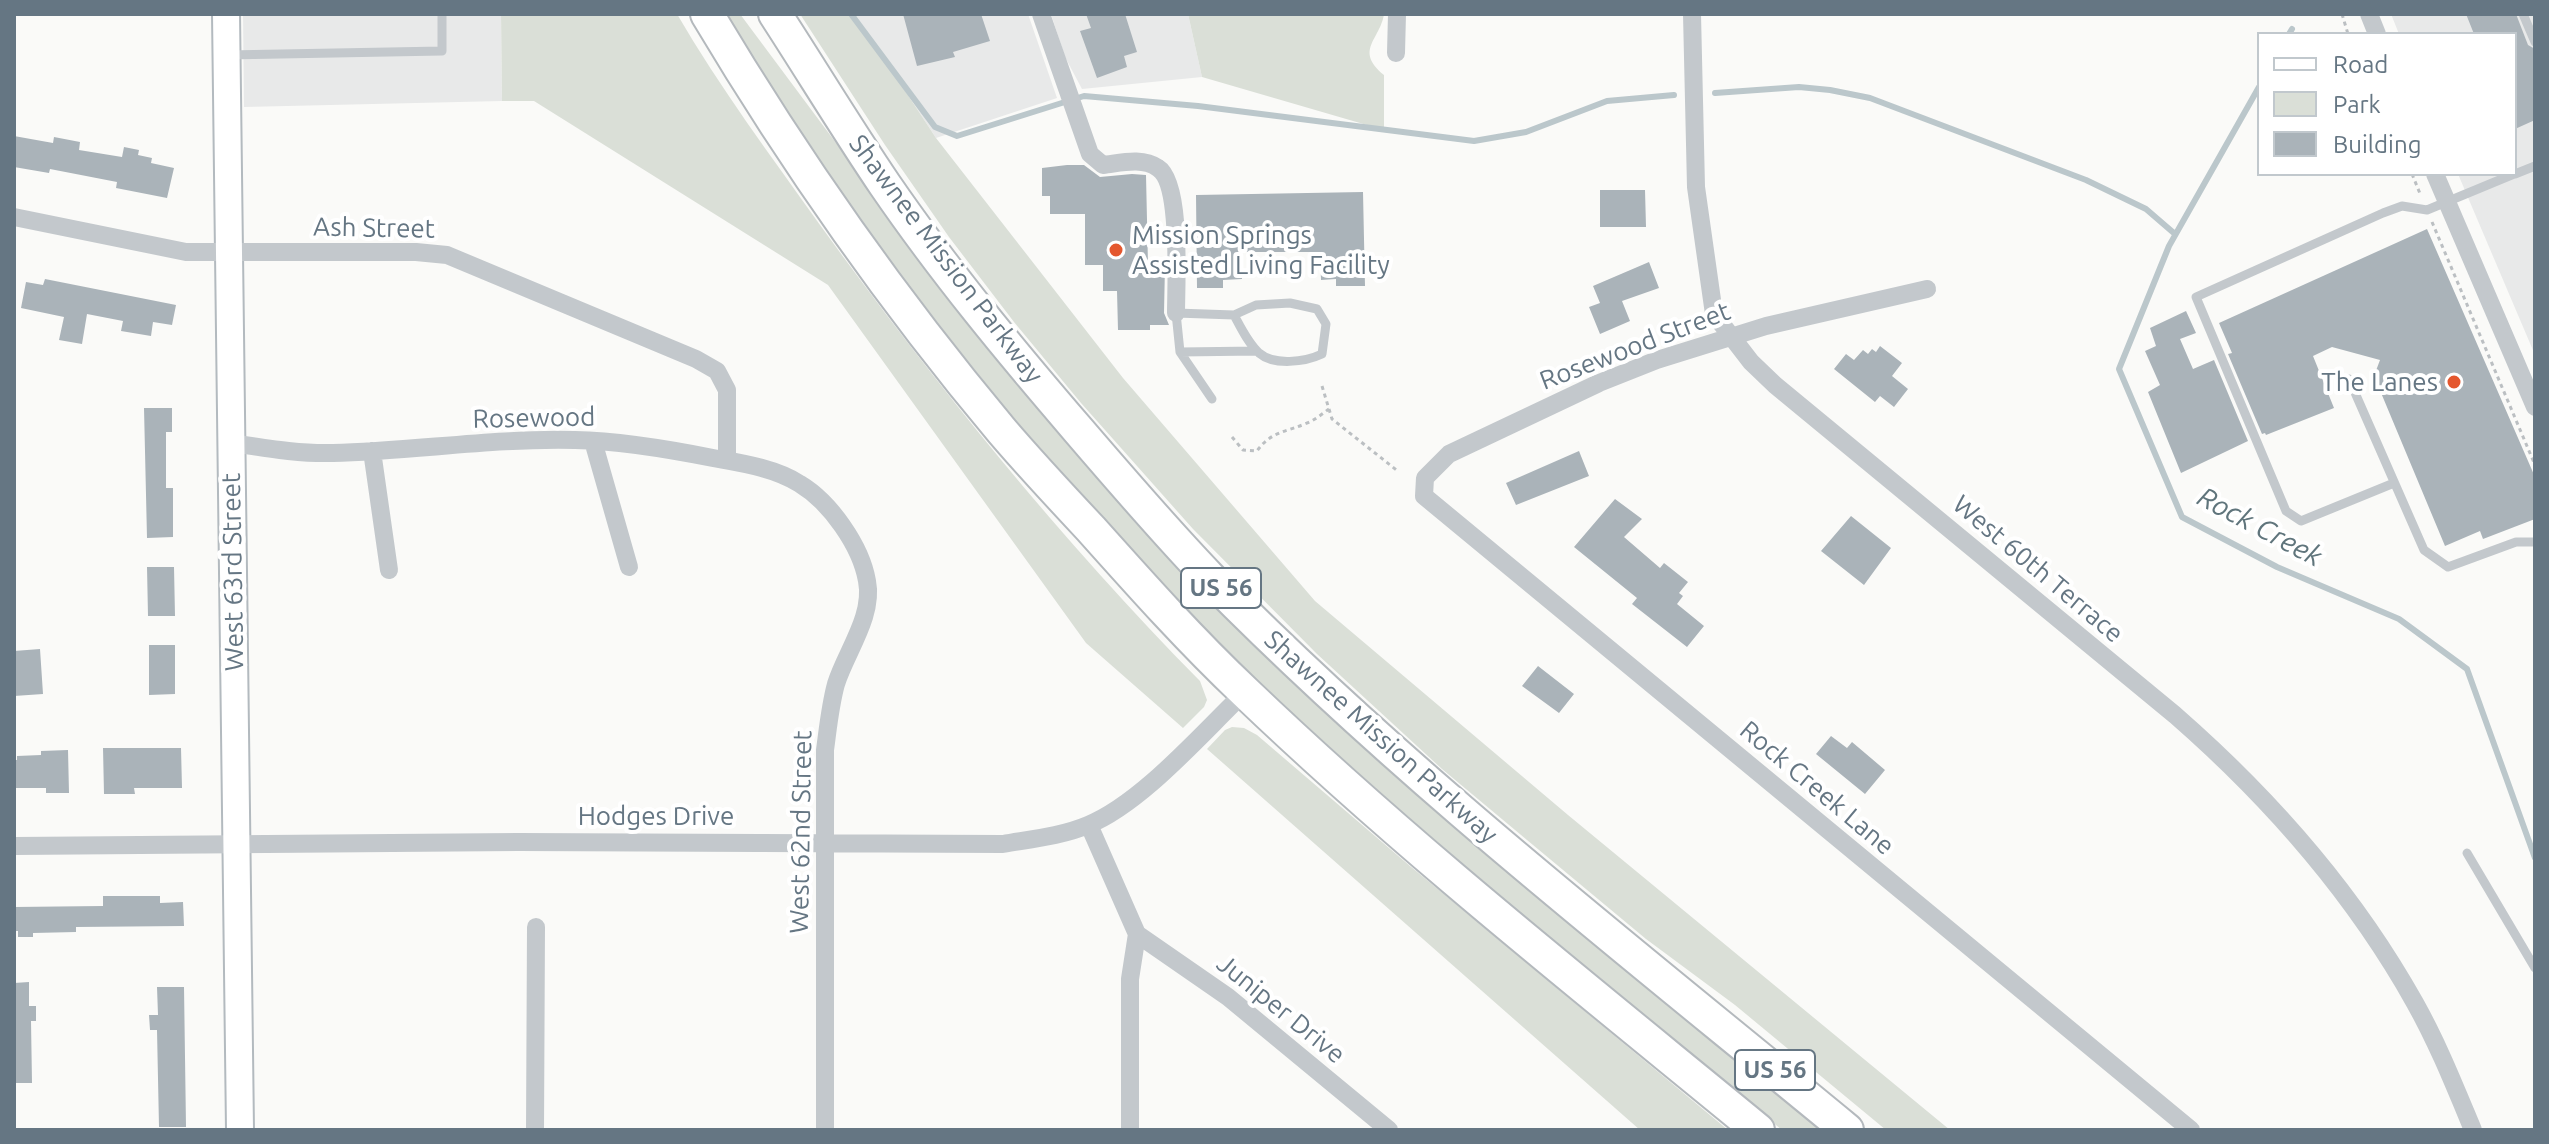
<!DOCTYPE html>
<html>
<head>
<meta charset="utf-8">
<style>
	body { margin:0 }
	#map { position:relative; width:2549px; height:1144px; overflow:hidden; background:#fafaf8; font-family:Ubuntu,sans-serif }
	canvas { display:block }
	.frame { position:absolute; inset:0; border:16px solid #657683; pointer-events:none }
	.legend { position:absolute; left:2257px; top:32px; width:260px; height:144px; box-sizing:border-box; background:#fff; border:2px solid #c1c8cd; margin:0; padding:10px 14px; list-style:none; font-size:24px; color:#657683 }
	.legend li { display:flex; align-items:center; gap:16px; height:40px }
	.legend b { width:40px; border:2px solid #c1c8cd }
</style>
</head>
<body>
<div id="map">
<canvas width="2549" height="1144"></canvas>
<div class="frame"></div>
<ul class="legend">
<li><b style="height:10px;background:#fff"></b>Road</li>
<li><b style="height:22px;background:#dadfd7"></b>Park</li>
<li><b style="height:22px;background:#aab3b9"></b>Building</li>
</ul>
</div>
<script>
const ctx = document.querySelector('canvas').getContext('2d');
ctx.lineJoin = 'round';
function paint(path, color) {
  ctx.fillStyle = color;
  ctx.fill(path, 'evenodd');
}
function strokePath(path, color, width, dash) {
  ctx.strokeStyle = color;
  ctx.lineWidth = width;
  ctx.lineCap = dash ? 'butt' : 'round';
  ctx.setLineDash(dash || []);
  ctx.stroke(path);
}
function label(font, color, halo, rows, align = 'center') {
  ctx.font = font + ' Ubuntu,sans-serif';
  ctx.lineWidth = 8;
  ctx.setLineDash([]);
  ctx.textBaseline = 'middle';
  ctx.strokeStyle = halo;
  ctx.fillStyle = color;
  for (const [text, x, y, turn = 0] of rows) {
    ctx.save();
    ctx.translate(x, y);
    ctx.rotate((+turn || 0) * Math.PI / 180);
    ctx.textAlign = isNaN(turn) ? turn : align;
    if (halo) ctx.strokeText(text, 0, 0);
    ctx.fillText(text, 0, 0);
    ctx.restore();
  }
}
paint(new Path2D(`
	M243,14H501L502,101L244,107Z
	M855,14H1028L1057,98L936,138Z
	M1051,14H1188L1202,77L1082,89L1065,57Z
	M2391,14H2535V355L2458,174H2515V34H2399Z`), '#e8e9e9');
paint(new Path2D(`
	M501,14H677C720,88 771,156 820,225C936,385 1061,540 1200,681L1207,700L1204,707L1183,728L1086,643L828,285L534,101H502Z
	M726,14H740L985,343L1121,504L1303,689L1357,740L1471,840L1823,1130H1782C1634,1006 1479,887 1336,756C1098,538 892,289 726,14Z
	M800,14H855L936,138L1123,378L1315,601L1568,815L1950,1130H1886L1735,1005L1646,939L1527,840L1442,769L1317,654L1193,529L1081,403L1014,322L949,237L885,145Z
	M1188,14H1384C1380,40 1354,50 1384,75V130L1202,77Z
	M1232,727L1244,728L1257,735L1410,866L1728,1130H1640L1207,749L1225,730Z`), '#dadfd7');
strokePath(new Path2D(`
	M851,14L935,127L957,136L1084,96L1198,106L1474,141L1526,132L1607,101L1674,95
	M2289,34L2292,29
	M2259,87L2169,246L2119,369L2182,517L2277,567L2399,619L2467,669L2535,858
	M1715,93L1799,87L1830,90L1870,98L2086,180L2146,209L2175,234`), '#bbc7cb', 6);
paint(new Path2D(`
	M903,14H981L990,41L953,52L955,57L917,66Z
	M1086,14H1125L1137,52L1124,56L1127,67L1097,78L1080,31L1091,28Z
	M2466,14H2516L2528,45L2535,49V120L2515,129V34H2474Z
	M14,136L53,143L54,137L80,142L79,150L122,157L124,147L139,150L138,155L152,158L151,163L174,168L167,198L116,188L117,182L50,169L49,173L14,167Z
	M1067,165H1084L1100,177L1132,174L1146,175L1148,265H1165L1164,313L1169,325H1150V330H1118L1117,291H1103V265H1085V214H1050V196H1042V168Z
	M1600,190H1645L1646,227H1600Z
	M1363,192L1365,286H1336V279L1321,280L1320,252H1241L1242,279L1223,280V288H1197L1196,195Z
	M2427,229L2535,477V519L2483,539L2480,531L2445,546L2374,376L2380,360L2332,347L2313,356L2334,408L2266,435L2265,433L2262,434L2228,354L2232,353L2219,323Z
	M1649,262L1659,288L1622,301L1630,321L1600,334L1589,307L1600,303L1593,286Z
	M45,279L176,305L172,325L153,322L151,336L121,331L123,321L87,314L82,344L59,340L64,317L21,308L26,282L43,285Z
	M2186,311L2196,333L2180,339L2193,369L2214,360L2248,441L2181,473L2148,392L2160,385L2145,351L2156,346L2150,328Z
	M1880,346L1902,363L1892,376L1908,389L1894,407L1880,396L1875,402L1834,369L1846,354L1854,360L1863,350L1868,354L1872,349L1876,352Z
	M144,408H172V432H166V488H173V537L147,538Z
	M1579,451L1589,476L1516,505L1506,483Z
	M1615,499L1642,519L1624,537L1660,568L1664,563L1688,582L1679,593L1683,596L1677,604L1704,626L1687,647L1632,604L1637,598L1574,547Z
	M1851,516L1891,548L1864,585L1821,551Z
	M147,567H174L175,616H148Z
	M149,645H175V694L149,695Z
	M40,649L43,694L14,696V651Z
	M1538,666L1574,694L1559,713L1522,686Z
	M1831,736L1847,748L1852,742L1885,770L1865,794L1816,754Z
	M103,748H181L182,788H134L135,794H104Z
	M68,750L69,793H46V788H14V760H17V756L41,755V751Z
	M103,896H160V903L183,902L184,926L76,927V932L33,933V937H18V931H14V907L103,906Z
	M29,982V1006H36V1021H31L32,1083H14V983Z
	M157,987H184L186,1127H159L157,1030H150L149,1015H158Z`), '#aab3b9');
const secondary = new Path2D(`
	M226,14L240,1130`);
const trunk = new Path2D(`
	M707,14C794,160 893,301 1002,431C1031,465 1061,497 1091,529C1141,585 1191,641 1245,692C1408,848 1584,987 1758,1130
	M775,14C812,71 847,129 885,185C944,271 1011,352 1079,431C1121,480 1164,530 1209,577C1407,778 1630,951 1847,1130`);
strokePath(secondary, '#b3babf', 30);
strokePath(trunk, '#b4b9bd', 36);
strokePath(new Path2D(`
	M2342,14L2348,34
	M2412,174L2421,196
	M2432,222L2535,465
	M1322,386L1332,419L1399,472
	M1232,437L1243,450L1257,451C1271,431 1287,432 1307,423C1315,420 1322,414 1329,409`), '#bbbfc2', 3, [4, 4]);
strokePath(new Path2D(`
	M2523,14L2535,42
	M227,55L442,51V14
	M2515,174L2535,166
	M1180,352L1257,351
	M2349,379L2424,550L2448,567L2516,542H2535
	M1212,399L1180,352L1176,313L1234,315L1256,305L1290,303L1317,309L1326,324L1322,354C1305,362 1274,366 1259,353C1248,343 1241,328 1234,315
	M2394,483L2301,521L2286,511L2196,297L2383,213L2402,206L2427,210L2514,174
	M2467,853L2535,968`), '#c3c8cc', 9);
strokePath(new Path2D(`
	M1041,14L1090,154L1103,165C1121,163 1142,157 1158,168C1182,183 1176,285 1176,313
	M1692,14L1696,187L1714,314L1751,362L1775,385L2175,715C2270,798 2353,892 2415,1003C2438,1044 2455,1087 2473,1130
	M2369,14L2377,34
	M1396,53L1397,14
	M2435,174L2535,407
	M14,217L186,252H416L447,255L696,359L717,371L727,390V460
	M1927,289L1766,326L1657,360L1599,383L1449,454L1425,478L1424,496L2191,1130
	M593,441L629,567
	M231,443C265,448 299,454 333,453C414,451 494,438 575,440C621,441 668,449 713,458C741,463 775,468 800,484C830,502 861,546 867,581C874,616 846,652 836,684C830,706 828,728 825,750V1130
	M372,451L389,570
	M1089,825L1137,934L1130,979V1130
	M14,846L518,842L1003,844C1032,839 1062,836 1088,825C1142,803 1202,733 1245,692
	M1137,934L1228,997L1389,1130
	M535,1130L536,927`), '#c3c8cc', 18);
strokePath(secondary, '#fff', 26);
strokePath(trunk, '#fff', 32);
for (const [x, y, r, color] of [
	[1116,250,8,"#e4572e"],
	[2454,382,8,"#e4572e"]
]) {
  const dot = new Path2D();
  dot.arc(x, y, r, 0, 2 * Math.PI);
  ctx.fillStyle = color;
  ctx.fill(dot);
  strokePath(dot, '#fff', 3);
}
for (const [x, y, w] of [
	[1221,588,80],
	[1775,1070,80]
]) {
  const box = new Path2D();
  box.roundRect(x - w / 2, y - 20, w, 40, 6);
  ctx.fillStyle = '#fff';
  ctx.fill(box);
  strokePath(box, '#657683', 2);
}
label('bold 24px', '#657683', null, [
	["US 56",1221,588],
	["US 56",1775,1070]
]);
label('26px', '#657683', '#fff', [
	["Ash Street",374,228,1],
	["Shawnee Mission Parkway",946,259,53],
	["Rosewood Street",1635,346,-21],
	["Rosewood",534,418,-1],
	["West 60th Terrace",2038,569,40],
	["West 63rd Street",233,572,-91],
	["Shawnee Mission Parkway",1381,737,42],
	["Rock Creek Lane",1817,788,40],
	["Hodges Drive",656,816],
	["West 62nd Street",801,832,-89],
	["Juniper Drive",1281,1009,39]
]);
label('26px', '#657683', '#fff', [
	["Mission Springs",1132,235],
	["Assisted Living Facility",1132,265],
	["The Lanes",2438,382,"right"]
], 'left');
label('italic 28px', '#60757c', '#fff', [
	["Rock Creek",2260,527,28]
]);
</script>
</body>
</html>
